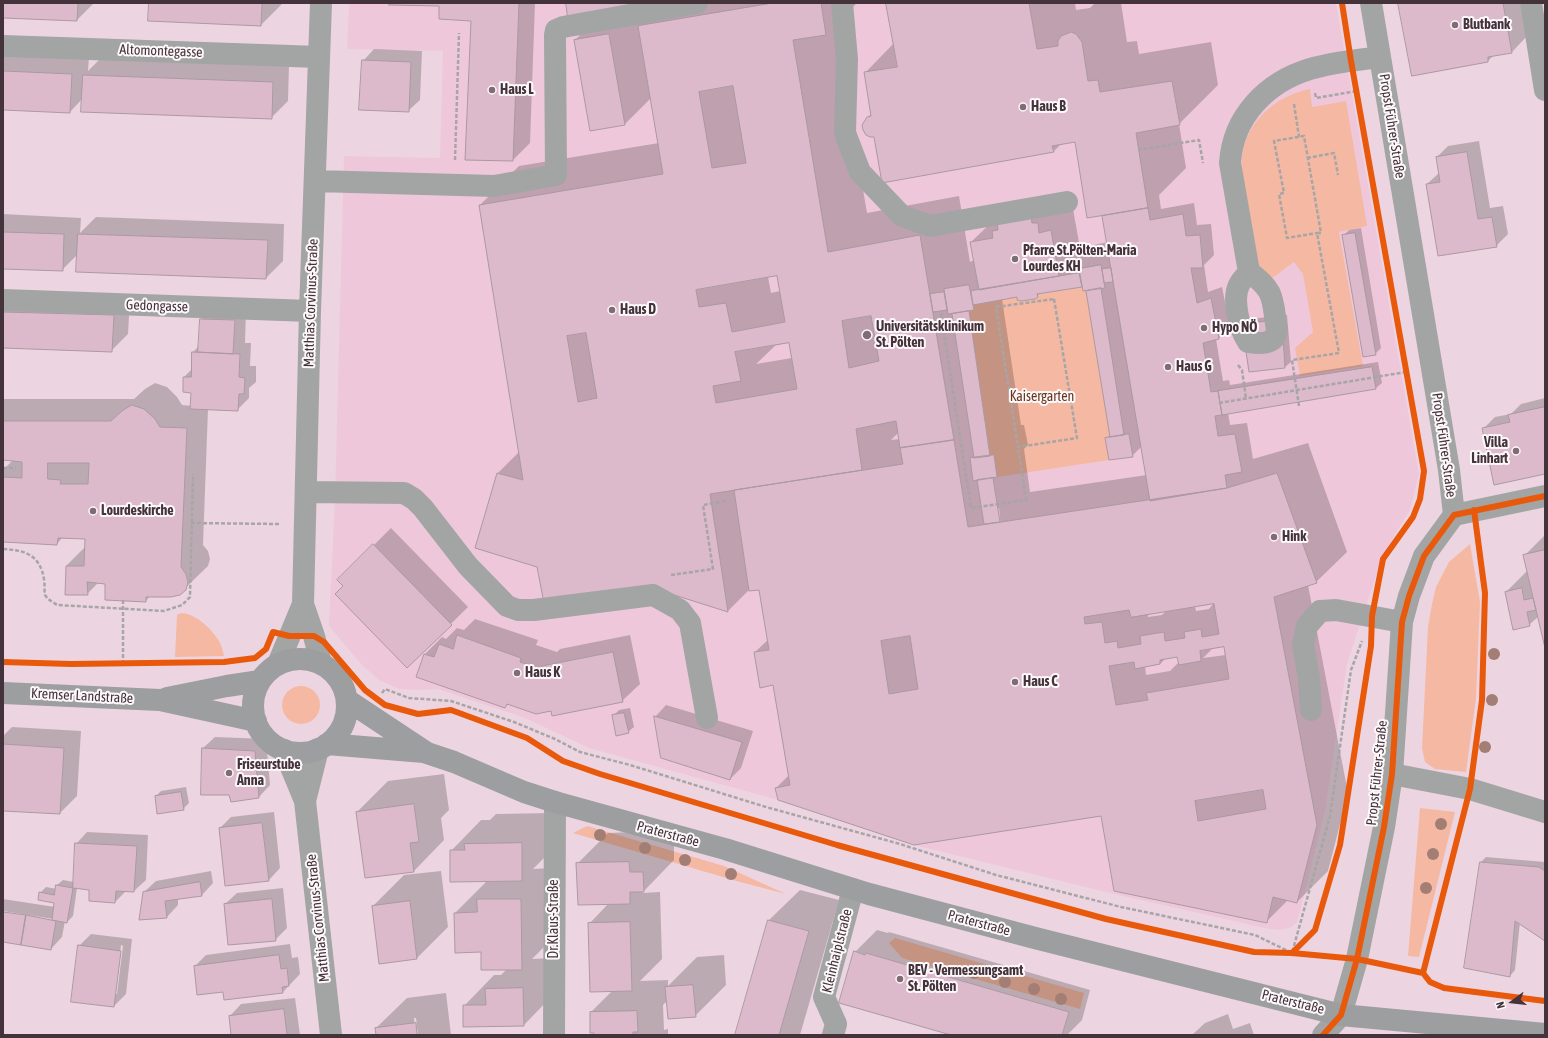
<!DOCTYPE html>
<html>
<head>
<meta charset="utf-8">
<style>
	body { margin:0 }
	#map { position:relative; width:1548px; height:1038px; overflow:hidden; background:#ecd5e0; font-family:"Asap Condensed",sans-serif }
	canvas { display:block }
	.frame { position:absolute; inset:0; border:4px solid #44333b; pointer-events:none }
	.north { position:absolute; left:1492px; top:982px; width:40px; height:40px; -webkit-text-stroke:3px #fdf8fa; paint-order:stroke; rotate:255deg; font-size:11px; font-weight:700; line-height:16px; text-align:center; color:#44333b }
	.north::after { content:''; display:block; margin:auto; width:14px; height:18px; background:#44333b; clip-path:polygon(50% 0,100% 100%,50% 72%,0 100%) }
</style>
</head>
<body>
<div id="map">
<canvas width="1548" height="1038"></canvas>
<div class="frame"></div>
<div class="north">N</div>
</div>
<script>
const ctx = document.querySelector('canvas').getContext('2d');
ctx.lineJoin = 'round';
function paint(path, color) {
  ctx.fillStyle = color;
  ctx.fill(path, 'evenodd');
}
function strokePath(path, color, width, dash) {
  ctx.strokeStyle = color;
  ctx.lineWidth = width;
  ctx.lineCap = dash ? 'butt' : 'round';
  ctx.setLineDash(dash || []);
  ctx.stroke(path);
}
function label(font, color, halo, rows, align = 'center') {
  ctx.font = font + ' "Asap Condensed",sans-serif';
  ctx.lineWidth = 4;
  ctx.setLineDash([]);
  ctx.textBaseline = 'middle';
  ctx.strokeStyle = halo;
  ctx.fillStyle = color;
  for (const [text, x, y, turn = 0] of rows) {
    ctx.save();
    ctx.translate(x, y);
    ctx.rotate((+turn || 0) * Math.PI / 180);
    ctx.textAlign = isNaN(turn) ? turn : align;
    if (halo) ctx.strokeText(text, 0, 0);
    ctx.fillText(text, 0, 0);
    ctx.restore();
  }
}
paint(new Path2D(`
	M349,3H1336L1419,474L1410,510L1383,554L1347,664L1325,810L1301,908L1297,922L1292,927L1281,930L1269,929L1114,894L914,845L778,800L589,748L525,718L438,689L417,690L399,689L379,680L362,665L329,626L335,497L344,156L440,158L443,51L347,49Z`), '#eec8da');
paint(new Path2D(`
	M1310,89L1312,107L1346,101L1367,226L1339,232L1363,366L1300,376L1295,348L1313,332L1303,274L1294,262L1271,279C1267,275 1261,270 1258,265C1255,259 1251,227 1249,218C1246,200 1242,182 1242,163C1242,125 1274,96 1310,89Z
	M1082,287L1083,291H1086L1110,437L1105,439L1109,460L997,477L994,455L990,456L969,311L974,310L973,305L1017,297V300C1023,302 1033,300 1038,297L1037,294Z
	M1470,544L1480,602L1476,698L1466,772L1435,769L1425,762L1422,748L1428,627L1432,604L1436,587L1449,562Z
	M181,613C197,614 213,630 220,643C222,647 223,652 224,656L175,657L177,615Z
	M282 705a19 19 0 1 1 38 0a19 19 0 1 1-38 0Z
	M1420,808L1455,812L1419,957L1408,956Z
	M587,826L724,866L786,894L740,882L573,833Z
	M895,938L1084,993L1080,1009L902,958L889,943Z`), '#f5b8a3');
paint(new Path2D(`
	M3,3H94L77,20L3,17Z
	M150,3H283L261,25Z
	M390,3H535L530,143L513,160L472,20L440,5Z
	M567,3H857L835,24L867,213L959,196L970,262L974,260L971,242L994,220L1073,209L1080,248L1108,242L1103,216L1105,214L1075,141L1061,144L1054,151L875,136L867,118L872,113L865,73L894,43L887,3H1075L1076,10L1090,8L1095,3H1121L1127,42L1137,41L1139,54L1211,42L1218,85L1179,124L1186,168L1159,195L1161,209L1194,203L1197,225L1211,224L1214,255L1204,265L1208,292L1222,287L1230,327L1218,339H1216L1223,381L1229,380L1230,385L1378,362L1382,383L1376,388L1228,413L1230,425L1247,423L1253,459L1308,443L1347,552L1316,582L1308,585L1348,793L1328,871L1297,902L1288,900L1266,922L1102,815L776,788L789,775L774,684L755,652L769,639L759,588L750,589L728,611L649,586L538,567L498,473L519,452L480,205L519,166L659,143L651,98L625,124L575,40L606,9ZM777,275L780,291L771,293L768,277ZM1083,286L1087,290L1111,434L1106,439L1132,456L1142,446L1147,475L1030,492L1024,449L1028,445L1024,425H1021L1002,299L1018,296H1037L1041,292ZM789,341L792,358L756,364L777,344ZM899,432L900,439L891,440ZM999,508L1001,527L999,528L997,510ZM1214,603L1209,609L1196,611L1195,606ZM1166,611L1162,615L1148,617V613ZM1224,646L1226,655L1203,658L1213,648ZM1178,656L1179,662L1170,671L1146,675L1145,666L1160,664L1166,658Z
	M1399,3H1523L1529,34L1512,52L1494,55L1488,61Z
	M374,49L422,51L420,100L408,111L363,61Z
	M3,54L89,57L88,71L101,58L289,65L288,101L271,118L83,98L70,112L3,109Z
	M1479,141L1490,208L1503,206L1508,234L1496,246L1427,184L1439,173L1437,157L1448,146Z
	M3,214L81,218L80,233L96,217L284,224L283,261L266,278L78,254L62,270L3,268Z
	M1361,228L1381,348L1375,354L1343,236L1349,230Z
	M3,294L130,299L128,334L111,351L3,347Z
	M213,308L246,309L245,343H251L250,366H256V382L249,388V398L237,410L208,409L203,545L208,551L210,559L208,566L179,594L150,596L146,601L106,583L99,582L87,594L66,566L85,547L86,538L63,537L57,544L3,541V470L13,460L3,459V399H134L145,389L155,383L167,387L177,397L182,405L192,406V392L184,377L192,369L193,352L200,345L201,319Z
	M1287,315L1291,362L1285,367L1249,371V319Z
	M3,360H4L3,397Z
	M1545,398V473L1483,429L1495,417L1511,414L1521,404Z
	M391,528L468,607L407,667L339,580Z
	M1545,535V643L1539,616L1529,625L1506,592L1528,570L1524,556Z
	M475,619L538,640L536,645L557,652L560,649L630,635L640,684L622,701L552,710L509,703L505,707L425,654L442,637L446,639L457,628L464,630Z
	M666,705L753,731L741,768L730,779L655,717Z
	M630,708L634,727L628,732L613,716L619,710Z
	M12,727L81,731L77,796L60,813L3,810V736Z
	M215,737L266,739L270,785L259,797L230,794L203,748Z
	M444,774L449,810L441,818L444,840L414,871L357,812L388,781Z
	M186,787L189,803L183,809L156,796L161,791Z
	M274,812L280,868L269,880L226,884L220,828L231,817Z
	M552,813L553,849L533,869L551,868L553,938L532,959L553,958L554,994L524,1025L464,1006L494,975H501L507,969L482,951L455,913L486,882H496V880L451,851L481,820H490L496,814Z
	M660,831L674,842V860L642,893L660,892L662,959L640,981L668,980V986L697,957L724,955L726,985L695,1016L667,1001L663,1005L664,1030L668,1029V1035H595L591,1012L613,990L589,924L609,903L577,864L608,833Z
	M87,832L148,835L146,880L134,891H126L115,902L90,889L77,888L73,916L67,922L65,921L62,937L51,949L3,941V913L53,921V919L3,911V899L55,907L56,903L40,893L46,887L57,889V885L63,880L74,882L76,844Z
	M1486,857L1545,862V940L1520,922L1515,970L1510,976L1480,863Z
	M211,871L213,883L202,895L178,898V905L167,917L140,919L144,892L156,881Z
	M441,871L448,927L417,958L380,963L373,906L404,875Z
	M283,888L287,928L275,940L225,904L237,893Z
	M800,890L839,900L800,1035H736L769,920Z
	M877,930L888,933L889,932L1090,990L1082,1020L1067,1035H954L855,952Z
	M91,934L132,939L126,994L114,1006L79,946ZM121,945L123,946L117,994H115Z
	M290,944L292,958L298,957L300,974L283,992L225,999L224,991L195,966L206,955Z
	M446,993L451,1035H418L416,1018H414L416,1035H377L376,1028L407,998Z
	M295,998L300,1035H232L230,1016L241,1004Z
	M1228,1014L1233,1029L1250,1023L1254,1035H1192L1205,1023Z`), '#0003');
const building = new Path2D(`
	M3,3H78L77,21L3,18Z
	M149,3H262L261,26L148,21Z
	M389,3H519L513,161L465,160L471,21L439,19V6L389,5Z
	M566,3H650L568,17Z
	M773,3H821L826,35L793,40L828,252L920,235L954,440L900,448L896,421L856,429L862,470L710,494L728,612L649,587L544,603L537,567L475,548L497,473L523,480L479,205L663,174L638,26ZM733,86L746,163L712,168L699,92ZM777,276L785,322L732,332L726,303L699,307L696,290ZM871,316L879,361L849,368L842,321ZM586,333L597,398L578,402L567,336ZM789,343L797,389L716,403L713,386L741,381L735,352Z
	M886,3H1029L1037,49L1058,46V41L1061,36L1071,32L1076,34L1082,42L1088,81L1098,80L1100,92L1172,81L1180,125L1136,133L1148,208L1087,218L1075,142L1052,146L1054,152L882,183L874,137H870L866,135L863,130L862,125L867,117L871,116L864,72L897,67Z
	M1398,3H1503L1512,53L1488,57V62L1412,76Z
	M609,34L625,125L590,131L574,40Z
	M362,60L411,62L409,112L359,110Z
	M3,71L72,74L70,113L3,110Z
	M83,75L273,82L272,119L81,112Z
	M1467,152L1478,219L1492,217L1497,247L1438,256L1426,184L1440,182L1436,157Z
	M1148,208L1150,220L1183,214L1186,236L1200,235L1203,268H1191L1197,303L1211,298L1219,339L1203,343L1211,392L1218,391L1222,415L1215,416L1218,436L1235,434L1242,472L1225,475L1227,488L1150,501L1102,216Z
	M1031,216L1032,223H1038L1039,233L1051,230L1059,276L979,290L970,242L993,238L992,231L998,230L997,222Z
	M3,232L64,234L63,271L3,269Z
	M1355,233L1376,355L1363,357L1342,235Z
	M78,234L268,240L266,279L76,272Z
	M1101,265L1105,288L1083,291L1079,269Z
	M1111,268L1113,282L1104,283L1102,269Z
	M1079,273L1082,287L1037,294L1038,297L1035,299L1021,301L1017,300V297L973,305L971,291Z
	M969,285L974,310L948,314L944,289Z
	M1101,288L1124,435L1110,437L1086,291Z
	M944,292L947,310L933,312L930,294Z
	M969,311L990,456L974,458L952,314Z
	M3,312L114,315L112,352L3,348Z
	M200,319L235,320L233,354L198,352Z
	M1282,320L1285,368L1249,372L1242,324Z
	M192,352L240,354L239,377L245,378L244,394H239L238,411L190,409L191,393L183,392V377H191Z
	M1372,367L1376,389L1222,415L1218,391Z
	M132,405L144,409L155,419L160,427L187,428L181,567L186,574L188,582L186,590L180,595L171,597H146V602L105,600V584L87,582L88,595H65L66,566H84L85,539L58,538L57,545L3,542V477L22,478V462L3,460V421H111L122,411ZM48,463H89L88,484H60L61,480L48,479Z
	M1545,407V474L1494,485L1482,428L1510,422L1508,415Z
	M1129,434L1133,457L1109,460L1105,438Z
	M954,440L968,527L1227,488L1277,473L1317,583L1274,597L1317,825L1297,903L1273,897L1267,923L1114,891L1101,816L914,845L778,800L775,788L790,785L773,685L760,688L754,652L769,650L759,590L749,591L734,490L903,464L900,448ZM1214,604L1219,634L1202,637L1201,629L1184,632L1185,638L1165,641L1164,632L1140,636L1141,644L1118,648L1117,641L1105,643L1102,622L1085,624L1084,617L1129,610L1131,617ZM910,636L918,689L889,694L881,641ZM1224,647L1229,679L1146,693L1148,700L1116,705L1109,666L1134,662L1135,669L1160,664V660L1177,657L1179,665L1201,661L1200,651ZM1263,790L1266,809L1198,821L1195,801Z
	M994,455L997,477L973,481L970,458Z
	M993,478L1000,522L984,524L977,480Z
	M373,544L452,625L407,668L335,594L343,586L337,580Z
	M1545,550V648L1523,555Z
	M1522,588L1524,600L1533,598L1536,610L1527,612L1530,626L1513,630L1505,592Z
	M457,635L521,658L520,662L542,670V666L613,652L623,702L552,716L551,711L536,714L507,704L505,708L416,677L424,654L434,657L439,644L453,649Z
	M624,713L629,733L616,736L612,715Z
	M654,716L742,742L730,780L661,758Z
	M3,744L64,748L60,814L3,811Z
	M202,748L255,751L259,798L231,802L229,795H201Z
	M181,792L184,810L157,814L155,796Z
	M414,804L419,842L410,843L414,872L365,878L356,812Z
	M262,823L269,881L225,886L219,828Z
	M75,843L137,846L134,892L116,891L115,903L89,901V890L73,888Z
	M522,843V881L450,882V850H465L464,844Z
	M629,862L630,872H643L644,892H630V904L578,905L576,863Z
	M1480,862L1539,867L1545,871V941L1515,921L1510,977L1464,968Z
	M200,882L202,896L165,901L167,918L139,920L143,892Z
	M56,885L73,888L67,923L52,920L54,903L38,900L39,892L54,895Z
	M272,899L276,941L228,945L224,904Z
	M477,899H521L522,970H481V952L455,953L454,913L477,912Z
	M410,901L417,959L379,964L372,906Z
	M3,912L26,915L21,945L3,942Z
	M26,915L56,921L51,950L21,945Z
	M768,920L809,931L779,1035H735Z
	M630,922L632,991L590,992L588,923Z
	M78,945L121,951L114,1007L71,1002Z
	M854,951L865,955L866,953L1069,1012L1062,1035H951L839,1003Z
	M279,955L281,969L287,968L289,986L282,987L283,993L224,1000L223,992L197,995L194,966Z
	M693,985L696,1017L668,1019L665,987Z
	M523,988L524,1026L463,1027V1005H486L485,989Z
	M284,1009L287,1035H231L229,1016Z
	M637,1011L638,1032H633V1035H594V1033H590V1012Z
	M416,1023L417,1035H376L375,1028Z`);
paint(building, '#dcbacc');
strokePath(building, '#ab99a1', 1);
strokePath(new Path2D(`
	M1315,93L1316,98L1357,91
	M1294,104L1299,137
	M1138,150L1199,140L1203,163
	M1307,158L1334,153L1338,175
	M455,160L459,33
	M1054,299L1077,438L1018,447L996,307Z
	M941,313L971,508L1026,500L1018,447
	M1238,365L1242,370L1246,399
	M1219,403L1406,372
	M1299,406L1292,360L1339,353L1317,233H1321L1304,136L1274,141L1284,193L1279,194L1287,238L1317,233
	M3,468H16
	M191,523L279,524
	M3,549C25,550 40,555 44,579C45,584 44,590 45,595C48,600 53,602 57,605L164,611L182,605L190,597L193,474
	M671,575L713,569L703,505L726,501
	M123,600V663
	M382,693L385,689L409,698L451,701L514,722L555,739L580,752L630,765L766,807L900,844L996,875L1121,907L1255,935L1292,953L1330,816L1351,670L1362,641`), '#a8a5a6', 2.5, [4, 2]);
strokePath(new Path2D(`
	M842,3L847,59L845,133L860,172L902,216L930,226L1067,202
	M1531,3L1545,90
	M3,46L319,57
	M316,181L494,186L556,175L555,35L556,30L563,27L697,3
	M1249,272C1276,291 1272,300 1277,330C1275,345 1260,344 1248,342C1239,329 1232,299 1239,285C1241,280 1246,276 1249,272L1230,163C1233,116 1267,82 1310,69C1333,62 1357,60 1380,57
	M3,300L310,311
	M306,492L404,493L414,499L423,508L468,566L507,606L518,610H534L653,595L680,610L690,623L707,718
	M1454,515L1545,496
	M321,663L314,636L303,604L310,311L321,3
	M278,664L303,604
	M1311,710L1309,678L1303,645L1307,626L1320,611L1336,610L1402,622
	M284,750L305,801L331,1035
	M1392,774L1470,789L1545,812
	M305,801L318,749
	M554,1035L555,802
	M833,1035L836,1024L824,997L853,889
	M1323,1035L1341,1015L1357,959L1384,827L1392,774L1402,622L1409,596L1424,556L1454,515L1449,470L1371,3`), '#a3a5a4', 22);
strokePath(new Path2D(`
	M253 706a47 47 0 1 1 94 0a47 47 0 1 1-94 0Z
	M3,693L160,700L256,721
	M167,698L227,686L260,681
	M347,700L427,753L454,762L524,792L555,802L725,849L869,894L1035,938L1341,1015L1545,1034
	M327,744L424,752`), '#9d9e9f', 22);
strokePath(new Path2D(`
	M3,662L71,664L224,662L255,658L266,649L273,632L289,636H314L324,642L365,690L385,705L418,714L451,710L527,738L563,761L600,774L837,845L1106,919L1254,952L1292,953L1357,959L1423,973L1430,982L1444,988L1545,1001
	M1292,953L1315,930L1340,845L1371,646L1372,616L1383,559L1413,517L1420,499L1424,471L1351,61L1342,3
	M1423,973L1470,789L1482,700L1485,593L1474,510
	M1323,1035L1341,1015L1357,959L1384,827L1392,774L1402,622L1409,596L1424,556L1454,515L1545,496`), '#e8590c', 6);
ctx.fillStyle = '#a37e74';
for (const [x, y] of [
	[1494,654],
	[1492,700],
	[1485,747],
	[1441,824],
	[600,835],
	[645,848],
	[1433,854],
	[685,860],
	[731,874],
	[1426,888],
	[974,973],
	[1005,982],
	[1034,989],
	[1061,999]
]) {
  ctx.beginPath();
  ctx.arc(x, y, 6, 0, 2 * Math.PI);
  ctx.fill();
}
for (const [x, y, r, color] of [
	[1455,25,4,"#7f6c75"],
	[492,90,4,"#7f6c75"],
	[1023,107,4,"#7f6c75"],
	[1015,259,4,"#7f6c75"],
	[612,310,4,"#7f6c75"],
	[1204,328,4,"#7f6c75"],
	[867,335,5,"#7f6c75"],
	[1168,367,4,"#7f6c75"],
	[1516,451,4,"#7f6c75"],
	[93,511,4,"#7f6c75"],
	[1274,537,4,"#7f6c75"],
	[517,673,4,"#7f6c75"],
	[1015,682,4,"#7f6c75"],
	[229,773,4,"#7f6c75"],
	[900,979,4,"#7f6c75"]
]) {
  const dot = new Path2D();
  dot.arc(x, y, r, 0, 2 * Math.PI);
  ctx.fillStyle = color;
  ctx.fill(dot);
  strokePath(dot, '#fdf8fa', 1.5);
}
label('bold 14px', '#44333b', '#fdf8fa', [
	["Blutbank",1463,25],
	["Haus L",500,90],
	["Haus B",1031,107],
	["Pfarre St.Pölten-Maria",1023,251],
	["Lourdes KH",1023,267],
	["Haus D",620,310],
	["Universitätsklinikum",876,327],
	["St. Pölten",876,343],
	["Hypo NÖ",1212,328],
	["Haus G",1176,367],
	["Villa",1508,443,"right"],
	["Linhart",1508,459,"right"],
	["Lourdeskirche",101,511],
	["Hink",1282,537],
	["Haus K",525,673],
	["Haus C",1023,682],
	["Friseurstube",237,765],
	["Anna",237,781],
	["BEV - Vermessungsamt",908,971],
	["St. Pölten",908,987]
], 'left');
label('14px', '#44333b', '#fdf8fa', [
	["Altomontegasse",161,51,2],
	["Propst Führer-Straße",1392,126,81],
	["Matthias Corvinus-Straße",311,303,-88],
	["Gedongasse",157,306,2],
	["Propst Führer-Straße",1444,445,82],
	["Kremser Landstraße",82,696,3],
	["Propst Führer-Straße",1377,773,-84],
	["Praterstraße",668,834,15],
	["Matthias Corvinus-Straße",318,918,-96],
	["Dr.Klaus-Straße",554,919,-90],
	["Praterstraße",979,923,15],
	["Kleinhaiplstraße",837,951,-76],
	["Praterstraße",1293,1002,14]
]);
label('14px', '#67361c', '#fdf8fa', [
	["Kaisergarten",1042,397]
]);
</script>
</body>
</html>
